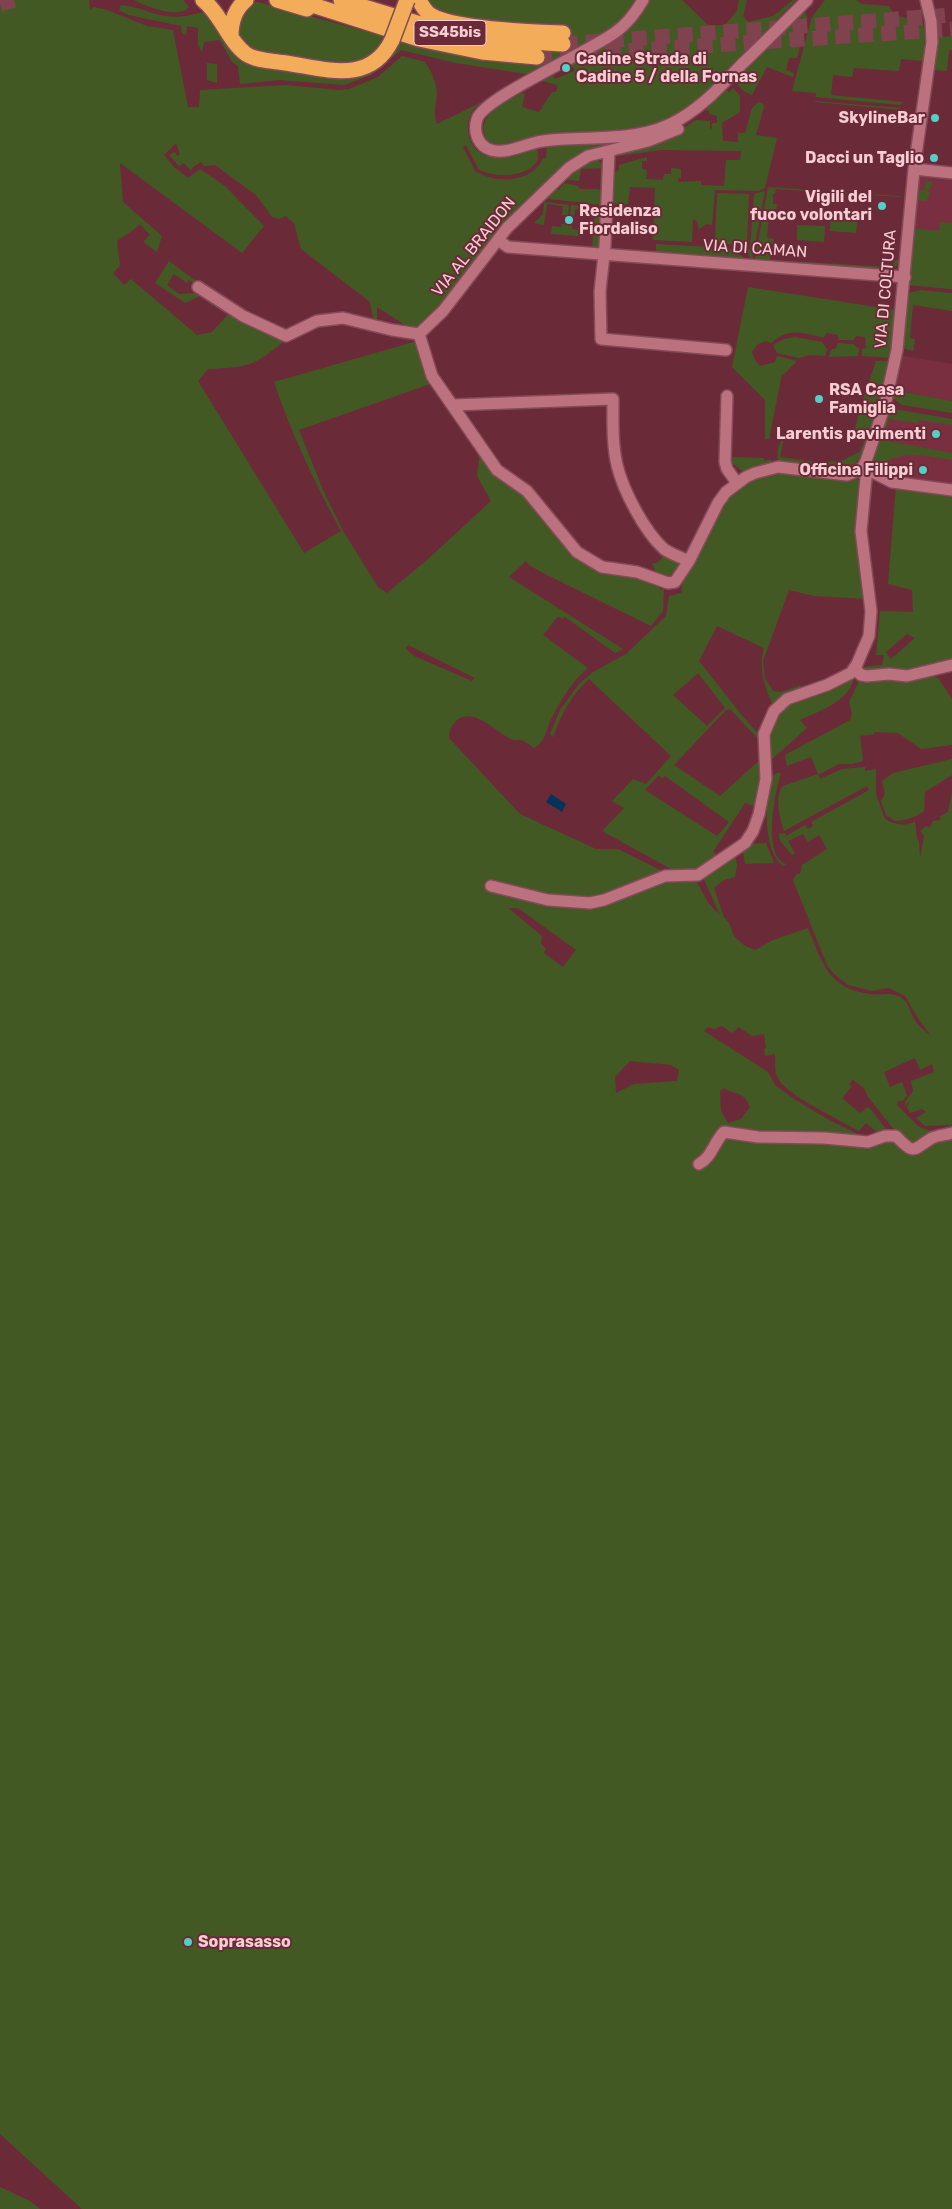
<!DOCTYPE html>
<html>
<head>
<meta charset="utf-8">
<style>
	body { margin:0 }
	canvas { display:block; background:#6b2a38 }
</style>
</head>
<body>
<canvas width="952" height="2209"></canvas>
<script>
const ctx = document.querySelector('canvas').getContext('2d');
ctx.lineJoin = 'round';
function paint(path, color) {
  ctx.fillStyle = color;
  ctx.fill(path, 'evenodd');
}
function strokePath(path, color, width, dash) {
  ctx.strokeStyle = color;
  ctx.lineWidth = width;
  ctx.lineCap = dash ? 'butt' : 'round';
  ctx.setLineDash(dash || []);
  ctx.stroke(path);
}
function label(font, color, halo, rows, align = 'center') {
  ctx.font = font + ' Rubik,sans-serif';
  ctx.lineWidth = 4;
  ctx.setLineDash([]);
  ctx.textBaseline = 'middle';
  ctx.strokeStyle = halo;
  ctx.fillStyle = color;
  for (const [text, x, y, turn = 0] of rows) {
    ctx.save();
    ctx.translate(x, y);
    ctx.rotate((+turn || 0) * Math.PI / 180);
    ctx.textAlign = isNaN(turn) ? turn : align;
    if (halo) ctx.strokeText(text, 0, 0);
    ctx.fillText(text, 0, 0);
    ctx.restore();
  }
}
paint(new Path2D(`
	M919,175L952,178V289L908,285Z
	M902,356L952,364V401L894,390Z
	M888,408L952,419V489L894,479L871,464Z`), '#792f40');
paint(new Path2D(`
	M0,0H89L90,10L94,7L107,10L147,26L173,30L188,107H199L200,90L286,85L338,90L349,89L378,77L402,56L425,62C431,70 436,82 437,92C437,103 432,114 437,124L488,99C483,102 476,105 473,110C462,125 469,151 487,156C503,160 521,151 536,147C546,167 519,176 503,175C495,175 487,173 479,170L466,145L463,147L475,171C495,184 533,183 543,158H546L547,145L650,137L590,152L566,167L506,223L441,310L419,329L408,327L377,307V323L374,324L370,302L301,249L294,223L286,216L279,219L272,217L256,195L215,165L204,166L201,162L193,167L191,171L184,163L179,166L169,155L175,152L177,156L180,155L176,143L164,155L174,167L188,178L200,169L225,186L264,226L242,253L120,163L123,202L162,236L157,252L143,242L150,235L140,224C132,232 125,235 117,241L120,266L113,273L124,285L131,279L197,335L212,332L231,311L249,324L281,336L283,342C253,367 247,367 208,369L198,381L304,553L341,531C315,483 291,433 274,382L417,341L433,383L299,430L323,490L343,531L378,587L387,593L427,560L491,501L477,476L480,451L495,472L527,494L566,545L578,556L601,569L644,576L661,584L660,590L664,589L663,611L651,626L543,573L529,565L526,561L509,577L623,649L615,653L565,617L562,619L558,616L543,635L588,668C572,681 561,700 551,719C546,730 546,741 534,748C530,745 525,741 521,740C516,740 513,741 509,738C495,731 473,706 456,721C451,726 449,731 449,738L520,814L596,849H618L666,873L621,891L634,890L662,878L688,877L696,881L709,904L720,915L702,875L735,855L737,865L735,877L724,880L714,888L724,917L729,923L734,936L745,946L755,950L773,940L808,928C822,962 828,989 870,994C881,996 889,991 900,997C909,1002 910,1011 914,1019C918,1026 925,1031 931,1036L918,1018L905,996L889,988L872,991L848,985L834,974L827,965L793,880L797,874H800L802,865L827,849L819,835L808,842L803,834L788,841L795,853L792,855L781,842L778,834L785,833L786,836L805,825L808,829L813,826L811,822L869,790L867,786L784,831C780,819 774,796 783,786L818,774L811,757L787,766L785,755L850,720L852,713L849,702L860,679L931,675L938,678L952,699V745L921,749L898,733L874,732V734L860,736L863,761L852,764H839L818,775L820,779L842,769L865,767V771L876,769V794L885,819C895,825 905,827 915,821L917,838L919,842L920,858L924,836L920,831L926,826L930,827L933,821L940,820V816L948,812L952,792V1125L925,1126L916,1118L926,1112L922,1109L910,1113L907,1107L910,1101L905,1106V1102L913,1091L911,1081L934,1072L932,1064L920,1070L915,1058L884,1072L890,1087L902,1082L907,1095L903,1101H898L897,1105L917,1125C926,1133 941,1130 952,1129V1132L931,1136L916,1147H908L868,1097L864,1088L853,1080L849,1084L852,1086L842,1098L860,1113L867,1107L870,1108L888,1132L878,1133L866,1123L859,1131C843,1122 786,1094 779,1080C773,1070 776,1064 775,1054L765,1056L764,1049L766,1048L764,1034L752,1036L739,1027L732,1033L722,1026L714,1029L708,1027L704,1031L768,1072L775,1085L794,1099L829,1120L870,1140L726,1129L729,1133L755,1139L858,1144L863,1146L889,1138L916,1154L925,1147H929L935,1139L952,1136V2209H82L0,2134ZM408,645L475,678L472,681L414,656L405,648ZM508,908H518L576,950L563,967L544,953L546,949L541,944L542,936ZM630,1061L671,1065L679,1070L677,1081L634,1084L616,1093L615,1077ZM724,1088C734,1096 743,1089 750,1107L741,1119L728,1123L721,1111L720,1091Z
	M134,0H183L189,7C178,20 146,6 134,0Z
	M422,0H637L624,19L610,30L532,75L456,63L401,50L371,75L345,85L279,80L240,84L238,66L232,62L220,40L204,42L202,52L198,45V28L187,26L186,35L182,33L181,26L129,15L119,10L121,5C143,7 163,21 186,16C195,14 205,9 213,16C225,28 226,48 243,61L339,78L398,42L459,56L536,66L537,49L554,27L542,23L518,22L505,25L442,15Z
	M649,0H682L708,25H725L737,11L739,0H747L743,16L748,22L773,16L793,0H796L727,70L716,77L718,80L698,98L699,101L667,121L638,130L540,135L499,145L487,141C473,116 504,102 522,93L525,94L522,107L539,112L552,92H556L558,85L542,81L556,74L553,77L555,79L574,71V68H568L569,65L645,7Z
	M825,0H856L862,4L889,6C894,17 902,18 914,19L921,12L925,35L924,61L901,59L899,71L854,68L852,77L833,75L831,95L903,102L900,105L816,97V93L792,91L812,17Z
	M258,2L387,37L383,47L367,59L346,66L249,51L238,40L239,14L250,3Z
	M802,13H806L807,18L797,58H789L786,70L794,73L793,77L767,67L752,95C742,91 737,87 735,77L797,15Z
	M952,36V50H949L947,71L935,70L938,37Z
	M207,63L217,64V83L207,80Z
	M725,88L729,92L733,88L740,96V112L722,123L723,141L738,142V133H745L752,108L758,102L763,104L764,107L756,135L777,138L765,188L759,191L715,190L712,225L706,224L699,230L697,221L693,219L692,242L653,240L655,188L630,187L628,204H613L614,173L619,170V165L647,157V161H642V169L647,170L646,179L663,180L664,174H671V168L681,169V178H678V182L701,181V185L724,186L726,160H740L741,151L660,150L619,156L620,150L682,129L696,120L710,121V128L712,129V123H717V116L709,114V111L705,110Z
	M815,101L900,108L901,110L815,102Z
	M596,159L604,166L602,188L600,186L601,168L581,169L579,181L568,180L565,177L581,162Z
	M931,181L933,185L928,191L930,194L926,201H921L917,199V192L925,189V182Z
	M564,183L578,186L580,189H598L604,192V205L540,198L553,185L559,190Z
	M768,187L900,196V197L776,189L775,194H773V204H777L776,209H769L767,238L774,239L773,244H770V260L890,267L896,260H901L896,266L890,270L755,259Z
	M765,191L752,260L745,249H750L754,194Z
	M717,193L749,194L747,245L715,244Z
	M544,202L569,205L568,215H562L563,206L547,204L544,225L534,223L543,214Z
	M571,205L601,208L600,232H597L599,244L596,249H592L595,211L575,209L574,216H570Z
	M831,213L858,215L856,233L830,231Z
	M940,222L952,223V289L908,285L912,228L939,231Z
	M562,224L572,225V229L584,231L583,234H579L578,236L551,234L552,226L561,227Z
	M797,225L825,226L824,242L797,240Z
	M656,244L729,248L745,258L656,252Z
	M169,261L215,295L189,280L187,283L174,274L167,285L179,294L195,293L199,290L202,292L198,297L185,303L155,283Z
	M748,287L895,310L891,358L862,356V349L866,348L865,337L856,336L854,340H838V335L827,333L823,338C802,332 788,328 771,343L766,341L758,344L752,352L755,360L760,366L775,362L777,356L797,361L784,374H782L769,439H765V400L732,367Z
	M921,290L952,293V311L913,305L910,338L915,339L913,351L903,348L908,293Z
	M795,337L822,342L827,349L825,356L809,355L799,358L777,353L773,345L784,339Z
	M838,343L853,344L859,349L858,356L829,357L831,350L836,348Z
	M876,361H890L878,405L862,402Z
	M894,390L952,401V413L902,405L891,397Z
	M861,406L877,409L868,437L854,432Z
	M888,408L952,419V425L919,420L918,423L889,419L885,433L882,428Z
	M784,438L780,457L816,462L813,464L779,461C776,453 778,444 784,438Z
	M865,439L867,440C859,465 849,476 821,464V462L840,461L860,452Z
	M882,440L952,453V460C923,456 901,449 875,468L872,465L878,441Z
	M730,457L764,458V461L771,459V463L744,472L732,463Z
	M778,472L851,478L862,481L867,599L814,596L789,590L763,661L765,678L773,691L781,692L801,685L799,691L774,707C765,689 758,668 764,648L717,626L699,661L744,718L759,734L762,743L730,709L726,710L674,765L720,796L763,757V764L758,769L764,774L757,807L745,803L713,852L721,858L700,870L671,869L602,831L624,808L612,801L633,779L646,784L671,756L589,679C571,695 561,715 553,737L550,734L560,710L579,684L593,672L626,654L666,616L669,596L681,593L683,581L726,499C740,483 758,478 778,472ZM698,673L725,708L707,726L673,695ZM658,776L663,778L665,776L729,822L717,836L645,790Z
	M896,486L952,494V663L914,671L867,674L861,667L882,665L884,655H876L880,611L913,612L912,590L888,584ZM907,634L915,638L891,659L886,652Z
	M664,556L677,562L679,565L669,577L657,575L652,563H657Z
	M854,675C852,701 821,710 800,720L807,728L770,761L767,731L783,707Z
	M952,759V775L925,792L924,811C914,818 907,820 895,821L886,815L881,801L885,794L882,781L893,773Z
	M777,773H781C775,791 762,856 786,864L783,866C762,849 766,801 770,777Z
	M766,843L774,863L745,864L743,851L748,844Z
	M0,2187L30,2201L40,2209H0Z`), '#425924');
paint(new Path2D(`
	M551,794L566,804L562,812L546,802Z`), '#05345a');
strokePath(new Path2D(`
	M0,4L14,0
	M563,44L952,15
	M537,57L952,29`), '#80424f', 15, [15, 8]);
const minor = new Path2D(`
	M643,0C636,12 628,23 617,31C592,51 484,97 477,119C473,132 478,146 491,150C507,155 526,143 543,141C588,135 639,144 680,119C704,105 723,84 742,64C764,43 786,21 807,0
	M609,151L605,246L600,291L601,339L726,350
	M914,169L952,173
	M498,240L508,247L905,277
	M198,287L243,316L286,336L317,321L343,318L392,330L419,334
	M419,334L432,376L497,470L527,491L577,552L602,567L637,572L668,583L675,582L689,561L718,503L726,492L746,477L755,473L778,467L847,475L857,471L863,467L866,461L885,405L897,350L914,169L932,42L931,21L926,0
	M419,334L443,311L507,228L569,168L588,156L648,141L678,129
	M727,396L725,462L727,469L737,483
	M453,405L613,399C613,421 612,443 617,465C623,490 644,531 664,549C671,554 680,557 689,561
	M863,467L892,482L952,490
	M855,669L861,675L867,676L889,674L907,676L952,665
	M491,886L548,900L590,903L604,900L665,876L698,875L745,843L753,831L759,814L766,779L764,734L774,711L787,699L827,685L851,673L857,664L869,636L871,611L861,531L866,478L863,467
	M699,1164C712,1157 714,1142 724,1132L758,1137L824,1138L868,1142L885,1136H896C915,1156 912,1150 932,1138C938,1135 946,1135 952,1133`);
const highway = new Path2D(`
	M203,0C221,14 228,41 246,54C256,61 274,61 286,63C326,69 370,85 392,40
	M277,0L307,9
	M297,0L419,39L482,52L537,57
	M341,0L450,33L482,39L563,44
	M419,0C421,4 424,9 428,13C448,29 535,32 563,33
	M231,36C231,21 235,9 246,0`);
strokePath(minor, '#834a58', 14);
strokePath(highway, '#834a58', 18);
strokePath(minor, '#bb717e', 11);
strokePath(highway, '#f3ad5a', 15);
const highwayBridge = new Path2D(`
	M392,40L407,0`);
strokePath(highwayBridge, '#834a58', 18, []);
strokePath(highwayBridge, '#f3ad5a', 15);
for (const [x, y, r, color] of [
	[566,68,5,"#55cec5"],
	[935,118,5,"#55cec5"],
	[934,158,5,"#55cec5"],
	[882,206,5,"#55cec5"],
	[569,220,5,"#55cec5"],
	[819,399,5,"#55cec5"],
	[936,434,5,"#55cec5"],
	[923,470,5,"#55cec5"],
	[188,1942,5,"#55cec5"]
]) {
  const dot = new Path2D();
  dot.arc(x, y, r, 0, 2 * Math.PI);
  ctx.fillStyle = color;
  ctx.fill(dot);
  strokePath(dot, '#6b2a38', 2);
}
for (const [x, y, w] of [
	[450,33,72]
]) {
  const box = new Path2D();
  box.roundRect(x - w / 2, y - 12.5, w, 25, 4);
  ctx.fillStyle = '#6b2a38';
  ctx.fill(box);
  strokePath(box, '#f6cdd2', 1);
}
label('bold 15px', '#f6cdd2', null, [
	["SS45bis",450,33]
]);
label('bold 16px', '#f6cdd2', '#6b2a38', [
	["Cadine Strada di",576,59,"left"],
	["Cadine 5 / della Fornas",576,77,"left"],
	["SkylineBar",925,118],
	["Dacci un Taglio",924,158],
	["Vigili del",872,197],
	["fuoco volontari",872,215],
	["Residenza",579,211,"left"],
	["Fiordaliso",579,229,"left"],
	["RSA Casa",829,390,"left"],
	["Famiglia",829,408,"left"],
	["Larentis pavimenti",926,434],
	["Officina Filippi",913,470],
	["Soprasasso",198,1942,"left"]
], 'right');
label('16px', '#f6cdd2', '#6b2a38', [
	["VIA AL BRAIDON",474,247,-51],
	["VIA DI CAMAN",755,249,4],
	["VIA DI COLTURA",886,289,-85]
]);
</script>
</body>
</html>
